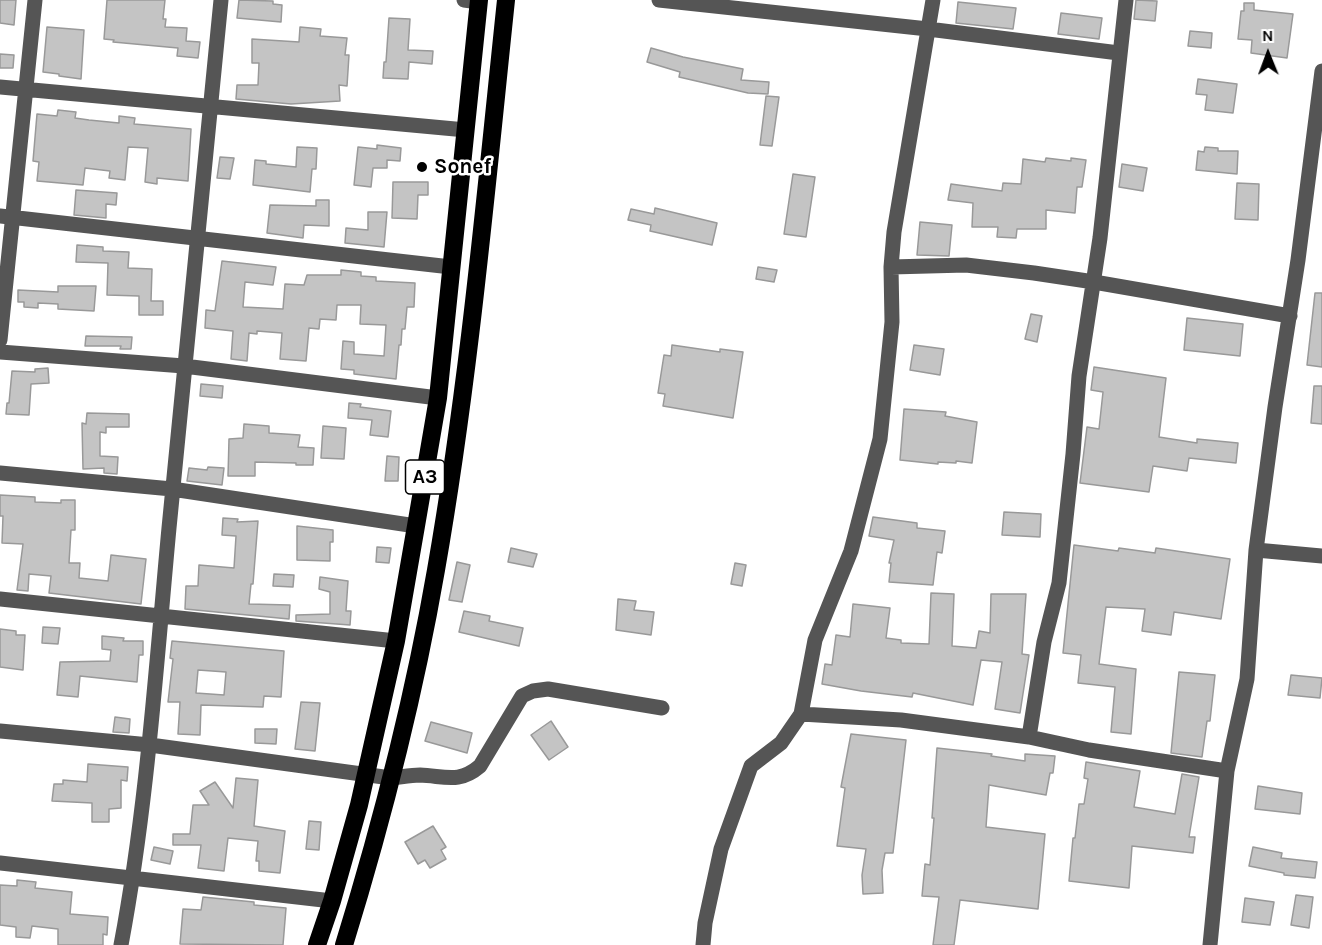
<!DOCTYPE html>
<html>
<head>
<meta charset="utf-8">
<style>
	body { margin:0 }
	#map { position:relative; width:1322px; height:945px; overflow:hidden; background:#fff; font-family:Karla,sans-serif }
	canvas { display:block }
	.north { position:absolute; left:1238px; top:24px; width:60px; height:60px; -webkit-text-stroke:4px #fff; paint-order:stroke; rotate:359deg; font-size:16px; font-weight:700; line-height:24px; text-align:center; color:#000 }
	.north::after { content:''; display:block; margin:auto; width:21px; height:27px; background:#000; clip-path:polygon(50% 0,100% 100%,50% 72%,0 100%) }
</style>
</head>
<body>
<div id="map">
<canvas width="1322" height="945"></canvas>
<div class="north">N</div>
</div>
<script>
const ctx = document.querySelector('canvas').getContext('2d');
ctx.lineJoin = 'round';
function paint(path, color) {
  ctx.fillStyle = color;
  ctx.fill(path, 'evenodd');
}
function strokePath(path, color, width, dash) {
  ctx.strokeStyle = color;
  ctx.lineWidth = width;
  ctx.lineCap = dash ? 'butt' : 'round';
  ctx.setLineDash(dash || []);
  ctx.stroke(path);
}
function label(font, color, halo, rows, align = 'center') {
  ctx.font = font + ' Karla,sans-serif';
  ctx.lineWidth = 5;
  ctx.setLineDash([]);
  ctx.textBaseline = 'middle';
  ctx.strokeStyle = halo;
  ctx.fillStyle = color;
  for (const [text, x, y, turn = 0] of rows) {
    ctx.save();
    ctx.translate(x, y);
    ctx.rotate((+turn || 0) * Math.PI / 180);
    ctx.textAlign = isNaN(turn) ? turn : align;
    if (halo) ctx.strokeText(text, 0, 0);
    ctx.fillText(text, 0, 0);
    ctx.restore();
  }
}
const building = new Path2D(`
	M0,0H16L14,25L0,23Z
	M107,0H165L163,19H166L165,27L187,28L186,41L200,42L198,58L177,56L178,48L113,42L114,40L104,39Z
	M239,0L273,1V4L282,5L281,22L237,18Z
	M1136,0L1157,1L1155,21L1134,19Z
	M958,2L1016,8L1013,29L956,23Z
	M1244,3H1254V10L1293,14L1287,58L1251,53L1252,40L1238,39L1241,11H1244Z
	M1061,13L1102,18L1099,39L1058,34Z
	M389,18L410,19L408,50L433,51L432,64L409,62L408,79L383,78L384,62H386Z
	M47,27L84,30L81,79L59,76V74L43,72Z
	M300,27L321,29L320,36L347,38L345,55H349L347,86L339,85L340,101L291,104L236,99L237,85H258L259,63H252V39L299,42Z
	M1190,31L1212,33L1211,48L1188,46Z
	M651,48L683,57L743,69L741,80L769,82L768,94L748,93L679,77L680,72L647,62Z
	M0,54L14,55L13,68H0Z
	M1198,79L1237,84L1233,113L1205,110L1207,95L1196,94Z
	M766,96L779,97L772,146L760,145Z
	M58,110L76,112L75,118L89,120L119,123V116L135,118L134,124L191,129L188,181L157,178V184L145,182L148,148L128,147L125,180L109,178L110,171L85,168L83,185L37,181L39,162L33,161L37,114L57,116Z
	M377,145L401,148L400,161L387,160V168H373L371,187L354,185L358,147L377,149Z
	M297,147L317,148L316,169H312L310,192L253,185L255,160L266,161V164L296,167Z
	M1205,147L1218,148V151H1238L1237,174L1196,170L1198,151L1204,152Z
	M220,157L234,158L230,179L217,178Z
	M1046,158L1071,161V158L1086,160L1082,187H1077L1075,213L1046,210V229H1017L1016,238L997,237L998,227H972L973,203L948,200L951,184L1002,191L1003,183L1021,184L1023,159L1045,162Z
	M1122,164L1147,168L1143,191L1119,187Z
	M793,174L815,177L806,237L784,234Z
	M393,182H428V195H418L417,219L392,218Z
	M1237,183L1259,184L1258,220L1235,219Z
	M76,190L117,193L116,205L106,204V218L74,215Z
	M316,200H329V226L304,225L303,238L267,233L270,205L316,206Z
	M655,208L717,223L712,245L650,231L651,225L628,220L631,209L654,214Z
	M368,212H387L384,247L345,243L346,228L368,230Z
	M920,222L952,225L949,256L917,255Z
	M77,245L103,247V251L129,252L128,268L152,269L151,301H163V315H139V296L107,295L108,263L76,262Z
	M222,261L276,267L273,285L245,282L243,307L283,309L285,284L304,285L307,275H341V270L361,272V276L376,277V281L415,283L414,307H407L405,329H402L401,345H399L396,379L354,374V370L341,369L343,341L354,342V354L384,356L386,325L360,324L361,305H337L336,320L320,319L319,329L309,328L306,361L280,359L282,333L257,331V334L249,333L247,361L231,359L233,331L205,328L206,310L215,311Z
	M758,267L777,270L774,282L756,279Z
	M58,286H96L94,311L58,309V304L38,303V308L24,307V302H18V290L58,292Z
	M1315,293H1322V367L1307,365Z
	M1031,314L1042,316L1037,342L1025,339Z
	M1187,318L1243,324L1240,356L1184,350Z
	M86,336L132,337L131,349H120L121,346H85Z
	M672,345L720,352V349L743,352L733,418L663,406L665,394L658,393L664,355L671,356Z
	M914,345L944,349L940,375L910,370Z
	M1094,367L1166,378L1159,437L1197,443V439L1238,443L1236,463L1189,458L1187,471L1153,466L1149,492L1080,483L1087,427L1099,429L1103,392L1091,390Z
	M48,368L49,383L31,384L29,415L6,414L7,403H9L12,371L35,372V369Z
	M201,384L223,386L222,398L200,396Z
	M1314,386H1322V424L1311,423Z
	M349,403L361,404L360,407L391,411L388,437L370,435L372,420L348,418Z
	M904,409L946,412L945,416L977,422L972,463L956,461V463L938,462V464L900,460Z
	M87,413L129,414V427H106V433L100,432V456L118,457L117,474L104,473V468L83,469L82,423L86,424Z
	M244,424L269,426V433L300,435L298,447L314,448L313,465H296V463L255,462V476H228L229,439L243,438Z
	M323,426L346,428L344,459L321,458Z
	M387,456L399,457L398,481H385Z
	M208,467L224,468L222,485L187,481L189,468L207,470Z
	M0,495L35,497V502L61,503V500H75V530H71L69,563H80L79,578L108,581L111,555L146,559L141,604L49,593L51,576L29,574L28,591L17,590L23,544L2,543L3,516H0Z
	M1004,512L1041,514L1040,537L1002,535Z
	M873,517L917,523V528L945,531L942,553L937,552L933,585L889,582L891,563H889L894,540L869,536Z
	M223,518L238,519L237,522L258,521L253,584H251L249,604L290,605L289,619L185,609L186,586H198L199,565L234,568L236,536L222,535Z
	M297,526L333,530V542H330V561L297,560Z
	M1074,545L1118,551L1119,548L1155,553L1156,548L1230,559L1221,619L1174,612L1171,635L1142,631L1145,609L1106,607L1099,664L1136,669L1131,734L1111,732L1115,687L1078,683L1081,655L1063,653Z
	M377,547L391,548L389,563L376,562Z
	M511,548L537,554L533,567L508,562Z
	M457,562L470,565L462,602L449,600Z
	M735,563L746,565L742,586L731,584Z
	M274,574L294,575L293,587L273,586Z
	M320,577L348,581L346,611H351L350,625L296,621V615L330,614V592L319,589Z
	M931,593L954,594L952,646L976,648L979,631L990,633L991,594H1026L1022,654L1029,655L1020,713L995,709L1002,662L981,660L973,705L913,693L912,697L861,691L822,684L825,664L832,665L836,635L850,637L853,604L890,608L886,638L901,640V643L929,644Z
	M618,599L636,601L634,610L654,612L651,635L616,630Z
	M464,611L490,616L489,621L523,628L519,646L459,632Z
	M43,627L60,628L58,644L42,643Z
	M0,629L16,631V635H25L23,670L0,667Z
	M102,636L124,638L123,641H143V655H139L137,682L80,676L78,697L57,695L60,662L110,661L111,650L102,649Z
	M172,641L284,651L281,697L264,696L263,707L201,705L200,735L178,734L180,702H168L173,659L170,658ZM198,670L226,672L224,695L196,693Z
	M1179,672L1215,675L1210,721H1207L1202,757L1171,753Z
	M1291,675L1322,678L1320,698L1288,695Z
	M301,702L320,703L315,751L295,749Z
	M115,717L130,719L129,733L113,732Z
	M551,721L568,747L549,760L531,735Z
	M431,722L472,733L467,753L425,741Z
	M255,729H277L276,744L255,743Z
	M851,734L906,740L893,853H885L882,870L883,893L863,894L862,875L866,849L837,846L845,788L841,787Z
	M937,748L992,754L991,756L1025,761V754L1055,756L1053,773H1050L1046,795L989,785L986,827L1045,834L1038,909L960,900L954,945H933L939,897L922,896L925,864L930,865L934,818H932Z
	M1086,762L1140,771L1134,807L1175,814L1182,774L1199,777L1189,837H1195L1193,853L1132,846L1129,888L1069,881L1073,838H1075L1079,804H1084L1088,779L1084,778Z
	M88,764L128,767L127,781L121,780V808L109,809V822H92V803L52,801L54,784H63V780L87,782Z
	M236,778L258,780L254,826L285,831L280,873L259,871V861H256L258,841L228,838L224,871L198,868L201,845H173V834H190L193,805H209L200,791L215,782L233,808Z
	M1258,786L1302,793L1300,814L1255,809Z
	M309,821L321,822L319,850L306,849Z
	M433,826L446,847L441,850L446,859L430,868L425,860L418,864L405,842Z
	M154,847L173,851L170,864L151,860Z
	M1253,847L1282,853L1281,858L1317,862L1315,878L1284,875V873L1249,866Z
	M17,880L36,882L35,888L72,892L70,914L108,917L107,935L103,934V945H58V929L32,926L30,938L16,937V927L0,925V885L17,886Z
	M1296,895L1313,897L1309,928L1291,925Z
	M203,897L254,902V905L286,908L283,945L180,944L183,909L201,910Z
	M1245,898L1274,902L1270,925L1242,922Z`);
paint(building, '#c4c4c4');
strokePath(building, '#999', 1.5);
strokePath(new Path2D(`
	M464,0L479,2
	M659,0L928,29L1119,53
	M0,87L466,130
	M0,216L451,267
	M891,267L966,265L1034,273L1094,282L1290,316
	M0,340L35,0
	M0,352L184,366L438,398
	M0,473L172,489L416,526
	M1256,550L1322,556
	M0,599L396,641
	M801,714L901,720L1029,737L1089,750L1227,771
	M0,731L150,745L391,778C401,777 411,775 420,775C445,776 459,784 480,766L522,696L533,691L548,689L662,708
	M1029,737L1044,642L1059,583L1073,454L1079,376L1100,238L1126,0
	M0,863L332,901
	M121,945C147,807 156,667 169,528C185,352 202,176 221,0
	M703,945L705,923L721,849L751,766L781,743L801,714L815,640L851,551L880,439L892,322L891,267L894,232L933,0
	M1210,945L1227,771L1247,679L1256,550L1275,407L1298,260L1322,71`), '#555', 15);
strokePath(new Path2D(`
	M317,945L332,901L359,805L396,641L416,526L438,398L479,0
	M344,945C382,822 414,697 436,570C469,382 486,190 506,0`), '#000', 18);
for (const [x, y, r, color] of [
	[422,167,6,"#000"]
]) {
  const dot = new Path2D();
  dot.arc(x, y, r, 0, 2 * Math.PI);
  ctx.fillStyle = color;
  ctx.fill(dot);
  strokePath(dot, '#fff', 2);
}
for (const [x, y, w] of [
	[425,477,39]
]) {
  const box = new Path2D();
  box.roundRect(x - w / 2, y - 17, w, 34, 4.5);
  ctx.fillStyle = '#fff';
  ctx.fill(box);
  strokePath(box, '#000', 1.5);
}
label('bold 20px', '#000', null, [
	["A3",425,477]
]);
label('bold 21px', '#000', '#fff', [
	["Sonef",434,167]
], 'left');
</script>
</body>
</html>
